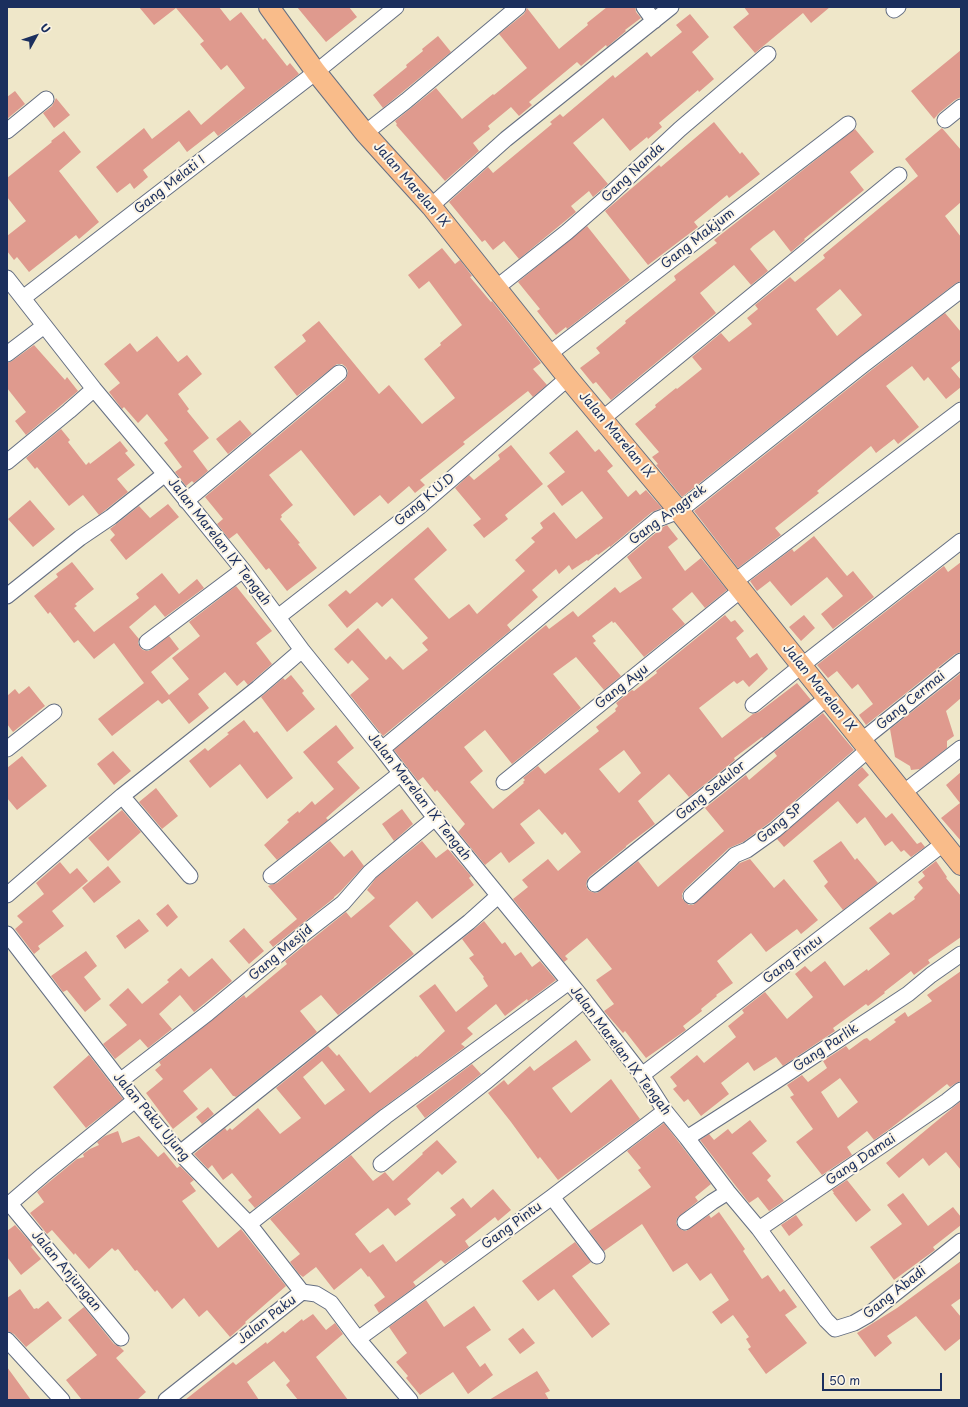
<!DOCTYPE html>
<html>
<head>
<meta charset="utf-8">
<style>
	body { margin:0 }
	#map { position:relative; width:968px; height:1407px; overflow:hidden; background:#efe7c9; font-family:"Playpen Sans",sans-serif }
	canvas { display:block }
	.frame { position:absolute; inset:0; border:8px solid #1b2f5e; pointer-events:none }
	.north { position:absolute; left:16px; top:16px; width:40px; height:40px; -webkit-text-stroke:3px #fcf5e5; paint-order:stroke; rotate:50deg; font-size:11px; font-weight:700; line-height:16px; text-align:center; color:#1b2f5e }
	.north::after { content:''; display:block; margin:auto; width:14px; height:18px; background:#1b2f5e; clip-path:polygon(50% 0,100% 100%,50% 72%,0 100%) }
	.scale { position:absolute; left:822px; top:1373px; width:120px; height:18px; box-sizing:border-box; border:2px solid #1b2f5e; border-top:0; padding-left:5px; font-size:12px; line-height:14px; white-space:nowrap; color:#1b2f5e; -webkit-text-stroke:3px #fcf5e5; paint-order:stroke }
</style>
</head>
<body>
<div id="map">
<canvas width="968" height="1407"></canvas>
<div class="frame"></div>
<div class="north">U</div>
<div class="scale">50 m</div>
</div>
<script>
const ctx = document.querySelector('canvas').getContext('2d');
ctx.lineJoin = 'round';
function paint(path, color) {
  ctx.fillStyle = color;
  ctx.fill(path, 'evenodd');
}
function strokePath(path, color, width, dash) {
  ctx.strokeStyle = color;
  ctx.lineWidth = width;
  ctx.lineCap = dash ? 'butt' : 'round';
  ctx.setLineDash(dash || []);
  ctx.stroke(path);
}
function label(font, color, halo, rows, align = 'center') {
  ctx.font = font + ' "Playpen Sans",sans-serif';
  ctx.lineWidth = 4;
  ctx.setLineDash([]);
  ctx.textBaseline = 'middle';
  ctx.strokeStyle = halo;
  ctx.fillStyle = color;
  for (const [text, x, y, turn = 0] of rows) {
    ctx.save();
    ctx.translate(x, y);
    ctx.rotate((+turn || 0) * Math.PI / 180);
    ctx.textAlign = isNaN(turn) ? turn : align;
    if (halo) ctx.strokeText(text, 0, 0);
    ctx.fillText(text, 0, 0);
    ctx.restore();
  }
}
paint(new Path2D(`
	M139,7H219L230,21L241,12L263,40L265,38L287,66L290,63L299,74L218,136L214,131L187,152L179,141L143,170L148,177L134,189L130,183L117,193L96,167L144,128L152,139L189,110L201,125L245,88L227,65L221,70L200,44L204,41L176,8L154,25Z
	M297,7H349L357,17L326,42Z
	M607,7H635L636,12L641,18L625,30L626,31L607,47L606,45L581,66L577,62L529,102L532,105L519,116L511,107L488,126L490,129L473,143L479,151L445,181L396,125L397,124L395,121L436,88L462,119L493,94L494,95L527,68L499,34L524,14L527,8L559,49L588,25L587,23Z
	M744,7H830L811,23L803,13L755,53L733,27L749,14Z
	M690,14L709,37L692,52L714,79L699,92L698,90L659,123L662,127L648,139L647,137L630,151L603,118L573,143L608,184L593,197L589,191L571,206L576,212L519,259L504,241L493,250L485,240L482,242L449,202L488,167L493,173L552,124L550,122L560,114L563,117L613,75L615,78L647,52L651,57L682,32L676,25Z
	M438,36L451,52L383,108L373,95L407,67L406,65L423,51L422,49Z
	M961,50V97L955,100L939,113L934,119L911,91Z
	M15,91L25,104L7,119V97Z
	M56,98L70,115L54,128L43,113L52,106Z
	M714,122L740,154L742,152L760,174L729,198L727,195L694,222L698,227L648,265L605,211L659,165L661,167Z
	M942,128L961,150V202L945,216L961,237V281L956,283L858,358L682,497L656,465L658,464L652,457L659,452L635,424L656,407L655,405L676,388L677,389L702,369L692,357L721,333L729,342L752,324L747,318L758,309L755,305L790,277L795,282L825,258L823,255L918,176L905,159ZM840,289L862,315L837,336L816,309Z
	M855,129L874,152L850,172L864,190L804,239L805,240L791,252L774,230L753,246L750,249L768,271L751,285L734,265L700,293L716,313L611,400L596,382L593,384L580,368L600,353L596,348L626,323L625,321L676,280L674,276L717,243L714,240Z
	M64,131L81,152L59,171L99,222L79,239L76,235L29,272L17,257L14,260L7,251V236L26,221L7,197V178L52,142L51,141Z
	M587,226L630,280L567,329L566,327L556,335L537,311L540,309L518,282Z
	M442,248L455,264L460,260L472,276L470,277L491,302L492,301L541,363L533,369L547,385L533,397L528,391L463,442L465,444L420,480L425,485L415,493L409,486L388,504L380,495L354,516L301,450L269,475L293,505L281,515L282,517L280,519L300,543L298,544L317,568L287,591L269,568L266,570L237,533L229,539L217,524L223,519L205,497L345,380L347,376L348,371L346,367L342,364H337L297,396L274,367L306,341L302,335L319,321L379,394L389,385L422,424L455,398L424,359L441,345L440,343L462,325L429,281L419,289L408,275Z
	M945,313L961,332V360L951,368L961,380V387L946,399L928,377L924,381L912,366L886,386L919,427L898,444L894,439L876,453L871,446L817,491L819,493L775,528L781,535L738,568L694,511L869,372Z
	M157,336L178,362L187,355L202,374L178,394L189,409L187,411L209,438L193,451L208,471L194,483L192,481L186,486L175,472L182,467L164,443L168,440L147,414L138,423L124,407L122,409L109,392L120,383L104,364L130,343L137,352Z
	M34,345L65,380L67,377L78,391L26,435L15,421L26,412L7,388V363L12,361Z
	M240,420L252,434L228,454L216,439Z
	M61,429L70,440L68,442L86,465L89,462L90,464L120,441L128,451L125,453L135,465L117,479L128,492L99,515L83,495L69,506L37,467L35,469L26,458Z
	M577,430L595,452L599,449L613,466L607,471L628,497L636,490L640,495L646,490L662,508L652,512L610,547V546L598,555L597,554L588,561L587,560L572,570L569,565L559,574L556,569L532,590L538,597L507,625L511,630L383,736L350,695L369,679L352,660L348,664L334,649L358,628L386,660L390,656L403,670L428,650L422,643L428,638L392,598L382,607L377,602L347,628L328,605L346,590L350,594L428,527L447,550L414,579L449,619L469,604L477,614L525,571L515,560L535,542L531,538L543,528L540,523L554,512L576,539L603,518L582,491L562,506L547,486L565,472L549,453Z
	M511,445L543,484L505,515L508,519L484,538L473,525L481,519L455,488L469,475L474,480L500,459L498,455Z
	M30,500L55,529L33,547L8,519Z
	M168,504L179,517L126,560L110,540L115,535L110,529L139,506L150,518Z
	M667,525L678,539L668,547L685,571L701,558L727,590L705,608L692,592L672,609L685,624L644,657L615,622L613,623L612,621L592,636L596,641L593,643L621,676L604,690L576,657L553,674L581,708L512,764L485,730L464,747L483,771L470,782L490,806L493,809L524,783L523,782L525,780L523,778L538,766L545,774L599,731L596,727L616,711L615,709L618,706L616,703L632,690L634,691L657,673L656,671L725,615L731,622L735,620L744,631L736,638L750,658L757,653L768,669L749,687L743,680L737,684L734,681L699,708L722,738L753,714L759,712L797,683L811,700L763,738L762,737L734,758L735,760L689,797L669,774L638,801L655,824L626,846V847L589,877L587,880L586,885L588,890L592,892L597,893L600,891L638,861L658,887L724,831L705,808L746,775L749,780L777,756L774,752L823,713L854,750L769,823L743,842L729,848L685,889L682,894V898L685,902L689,905H693L740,863L750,859L774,888L784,879L818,920L801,934L797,929L766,952L751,933L717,961L733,983L716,995L717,996L701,1009L702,1011L683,1026L686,1030L646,1058L625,1031L623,1033L604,1011L614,1004L596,980L612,969L587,938L565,956L568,959L564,962L513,899L528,887L522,880L548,859L558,871L581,852L565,832L562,835L539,809L520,824L535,843L509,863L501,852L485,865L458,832L465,824L437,790L435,792L423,777L418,781L394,750L546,625L549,629L573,611L578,617L615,587L620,593L642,578L627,557L663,527ZM624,750L641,773L619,793L599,769Z
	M814,536L847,576L853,571L874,597L833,629L821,614L843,596L827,577L791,606L770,581L757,591L750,581L792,549L794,552Z
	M72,562L94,589L75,604L77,606L74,608L94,632L139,598L136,594L162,573L179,594L197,579L204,588L165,617L155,605L129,627L139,639L138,643L140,647L143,650L148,651L152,649L169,636L179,649L151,672L169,695L189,679L172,658L200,636L189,622L236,586L272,631L256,643L272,664L248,685L244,680L237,686L225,672L198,694L209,708L189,724L169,699L162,704L158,700L112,736L98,719L144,683L114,643L94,659L78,640L74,643L50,612L48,614L34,596L58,577L56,574Z
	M961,562V652L955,654L866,725L859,715L873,704L858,684L852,689L837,671L828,678L817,665L944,566L948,572Z
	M804,615L815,628L801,641L789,627Z
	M961,673V698L946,711L954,736L947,741V748L920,769L911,770L910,766L895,757L890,729Z
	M291,675L304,691L302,693L315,709L287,732L261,697L283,678L285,680Z
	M29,686L45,706L13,732L7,724V696L15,689L19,694Z
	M244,720L254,733L257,731L293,778L267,799L240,764L210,788L189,761L205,748L208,751L229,734L227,733Z
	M336,725L354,748L337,762L360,788L326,818L328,820L277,860L264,845L289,822L287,820L298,811L299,813L312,801L315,805L334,789L303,752Z
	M113,751L131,771L114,785L97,764Z
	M22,756L47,786L17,810L7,798V768Z
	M862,767L869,775L858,785L886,818L892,813L917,844L921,842L925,847L911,857L904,850L901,852L892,841L885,846L865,817L857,824L838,801L784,847L777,839Z
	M961,772V841L941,818L960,803L946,785Z
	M156,788L178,816L162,829L139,802Z
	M402,809L413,824L394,841L382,824Z
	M122,810L141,832L108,861L88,838Z
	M330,841L344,857L352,850L364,866L340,892L334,897V898L273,947L269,942L297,919L268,886L277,883Z
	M422,841L436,858L448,849L471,876L469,878L474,885L432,919L417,901L389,926L414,954L338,1015L321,995L300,1011L317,1032L236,1097L234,1096H233L211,1068L183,1091L198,1109L173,1129L146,1093L163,1079L155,1070L161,1065L159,1062L244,995L246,998L287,964L285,961L346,912L351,918L375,898L367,890L376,878Z
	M841,841L855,860L857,858L878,883L843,910L824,886L828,882L813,861Z
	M936,861L947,877L946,878L961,896V937L928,960L930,963L914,975L911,971L884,992L885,993L868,1006L866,1004L833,1028L835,1031L783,1066L776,1057L754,1071L748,1062L721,1083L729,1094L701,1116L688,1099L684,1102L673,1089L677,1086L670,1077L697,1055L704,1063L736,1037L728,1026L744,1013L742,1010L765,992L787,1019L813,997L795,974L805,966L811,972L825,961L844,986L867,969L868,971L890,954L869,928L890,912L893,915L915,899L914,897L923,888L918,882L925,876L922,872Z
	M60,862L70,874L77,868L88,881L52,911L64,926L38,946L40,949L34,954L15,929L23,922L17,916L44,894L36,883Z
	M108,866L121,882L94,903L82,888Z
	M168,904L178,917L167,927L156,914Z
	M139,919L149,931L125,949L116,936Z
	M484,921L502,944L505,942L515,956L521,952L532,967L540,961L556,980L528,1001L527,999L505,1016L496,1004L467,1028L473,1034L461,1044L465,1047L381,1109L255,1208L248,1200L252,1197L232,1173L223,1180L212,1165L208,1169L194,1154L225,1128L227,1131L230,1128L232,1130L258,1108L280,1134L301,1118L276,1088L328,1046L337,1056L339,1054L370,1093L416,1056L417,1057L445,1031L419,996L435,984L456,1012L488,986L483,978L484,977L469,958L474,955L462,939ZM322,1061L345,1090L325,1105L303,1077Z
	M244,928L264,951L249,964L229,941Z
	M86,951L97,966L84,977L101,999L85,1012L67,990L63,992L51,976Z
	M212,958L232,981L194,1012L180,995L159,1014L172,1029L148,1048L140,1039L115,1059L103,1044L127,1025L109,1005L128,988L142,1004L169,982L167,980L181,968L189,977Z
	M961,971V1081L956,1083L950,1087L947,1084L891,1128L874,1140L867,1131L847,1147L852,1155L822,1175L796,1142L813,1129L790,1097L794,1095L787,1085L802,1075L808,1082L827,1068L823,1061L846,1046L849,1050L864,1039L867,1038L870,1041L896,1022L894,1020L905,1012L908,1017L932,1001L927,995ZM840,1078L858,1102L838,1118L821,1092Z
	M576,1040L591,1060L552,1088L571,1113L611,1079L640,1119L558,1180L540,1157L538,1159L511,1122L488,1093L504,1080L508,1085L530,1066L534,1071Z
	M89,1055L123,1099L86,1128L53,1087Z
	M472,1064L481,1074L425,1118L416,1106Z
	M961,1101V1170L946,1152L929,1166L923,1158L899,1178L886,1163Z
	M208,1107L214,1114L202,1124L196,1117Z
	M750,1120L767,1141L752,1153L771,1176L767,1180L784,1201L769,1211L758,1197L749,1203L700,1140L709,1134L714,1140L728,1129L732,1134Z
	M664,1123L711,1184L695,1197L698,1201L677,1218L676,1223L678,1227L682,1230L686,1231L709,1215L711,1218L719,1212L745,1249L743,1251L762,1279L768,1275L780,1292L784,1289L797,1307L785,1315L807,1343L766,1374L748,1349L751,1347L746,1339L749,1337L733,1315L721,1324L712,1312L729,1300L711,1273L700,1281L687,1263L673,1272L642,1224L604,1251L589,1231L651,1187L638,1170L641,1168L627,1151Z
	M118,1131L122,1143L139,1136L158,1157L164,1152L177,1168L180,1166L194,1180L190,1183L196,1191L182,1201L218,1248L241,1229L286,1286L245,1322L246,1323L230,1337L207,1310L199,1317L184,1298L172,1309L157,1290L155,1292L137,1270L135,1271L118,1249L115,1251L112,1248L89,1269L75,1253L74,1255L52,1230L47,1234L30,1213L44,1202L37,1192L77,1159L84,1157L83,1154L90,1149L99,1145L97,1142L105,1136Z
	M437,1140L457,1162L442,1175L438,1171L407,1199L411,1204L395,1216L388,1208L355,1234L370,1253L383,1244L396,1262L456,1215L450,1208L463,1198L471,1208L493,1189L511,1210L498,1221L495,1217L465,1241L469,1247L445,1264L441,1260L413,1282L416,1286L379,1313L374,1305L385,1297L369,1276L368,1277L361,1268L334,1290L316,1267L303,1277L299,1274L290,1262L300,1254L270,1219L351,1155L373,1181L385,1172L393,1181L423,1154L422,1153Z
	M847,1180L871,1210L856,1222L833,1193H834L832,1190Z
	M903,1193L928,1226L953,1207L961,1217V1225L933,1247L935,1250L894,1280L870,1247L902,1224L887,1205Z
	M796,1215L803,1225L789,1236L781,1225Z
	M15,1225L33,1245L31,1247L41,1259L21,1275L7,1257V1231Z
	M575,1242L591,1262L572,1276L610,1324L592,1338L554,1289L538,1301L522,1281Z
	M961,1261V1298L951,1305L961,1317V1338L945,1351L916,1316L887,1336L892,1343L875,1357L857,1333L897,1308Z
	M20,1289L34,1309L37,1308L38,1309L48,1301L62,1318L26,1347L14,1334L7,1331V1298Z
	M426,1300L444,1327L474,1306L491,1330L466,1347L480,1367L485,1363L493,1375L468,1394L453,1372L420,1395L406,1378L408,1376L396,1362L407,1353L389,1327Z
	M84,1307L114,1344L120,1347L124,1351L116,1358L146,1392L137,1400H82L66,1380L97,1355L68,1320Z
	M313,1314L326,1330L335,1323L343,1334L316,1357L348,1400H298L286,1385L290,1381L274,1361L247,1382L259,1400H185L233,1362L236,1365L266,1342L267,1344L283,1331L285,1333L302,1319L303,1321Z
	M523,1328L535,1343L520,1354L508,1339Z
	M7,1367L31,1400H7Z
	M537,1371L550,1391L545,1393L549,1400H489Z`), '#df9a8e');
const minor = new Path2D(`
	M644,7L654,21
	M894,10L898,7
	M945,120L961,107
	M7,131L46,99
	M365,133L406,101L518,7
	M431,206L506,139L671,7
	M7,278L94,389L165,474L243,570L302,650L382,749L435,818L584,1000L642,1075L665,1111L687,1138L728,1192L759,1229L826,1320L835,1329L854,1323L868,1315L961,1241
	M496,288L567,232L606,198L680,129L768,54
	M23,298L316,72L396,7
	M7,354L44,326
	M549,354L848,124
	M602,419L899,175
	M7,462L69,411L94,389
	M186,501L339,373
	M734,582L961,410
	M7,596L80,538L111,517L165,474
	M278,617L419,507L568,378
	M147,642L243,570
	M753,705L801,666L961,541
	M861,741L961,661
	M7,749L54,712
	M382,749L658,519L679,511L863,365L961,290
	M504,782L741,590
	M903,793L961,748
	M122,796L190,876
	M271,876L401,773
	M595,884L827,698
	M7,895L122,796L258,688L302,650
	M691,896L730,860L735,855L747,850L775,830L868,750
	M7,934L135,1100L180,1153L249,1224L302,1292
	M642,1075L943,844
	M120,1081L208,1013L307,931L343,903L370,872L435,818
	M687,1138L776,1081L908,994L931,975L961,954
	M180,1153L469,922L498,896
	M381,1164L488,1080L584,1000
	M552,1197L597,1256
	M10,1204L121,1338
	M7,1206L43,1175L135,1100
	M685,1222L712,1202L728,1192
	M249,1224L386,1116L569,982
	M759,1229L947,1101L961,1090
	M358,1339L552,1197L665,1111
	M7,1340L62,1400
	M166,1400L302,1292L316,1294L331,1303L358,1339L410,1400`);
const major = new Path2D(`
	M269,7L316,72L365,133L431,206L568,378L679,511L741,590L961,865`);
strokePath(minor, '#656f83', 17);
strokePath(major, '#656f83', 22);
strokePath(minor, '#fff', 15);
strokePath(major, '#f9bc8a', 20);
label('13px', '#1b2f5e', '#fcf5e5', [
	["Gang Nanda",633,173,-43],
	["Gang Melati I",170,185,-38],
	["Jalan Marelan IX",411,185,49],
	["Gang Makjum",698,239,-38],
	["Jalan Marelan IX",616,435,50],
	["Gang K.U.D",425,500,-40],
	["Gang Anggrek",668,515,-36],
	["Jalan Marelan IX Tengah",219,542,52],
	["Gang Ayu",622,687,-38],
	["Jalan Marelan IX",819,688,51],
	["Gang Cermai",911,701,-39],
	["Gang Sedulor",711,791,-39],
	["Jalan Marelan IX Tengah",419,797,52],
	["Gang SP",780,824,-39],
	["Gang Mesjid",281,953,-40],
	["Gang Pintu",793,960,-37],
	["Gang Parlik",826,1048,-34],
	["Jalan Marelan IX Tengah",620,1051,53],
	["Jalan Paku Ujung",151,1117,50],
	["Gang Damai",861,1160,-34],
	["Gang Pintu",512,1226,-36],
	["Jalan Anjungan",66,1271,50],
	["Gang Abadi",895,1293,-38],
	["Jalan Paku",267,1320,-38]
]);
</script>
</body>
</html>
